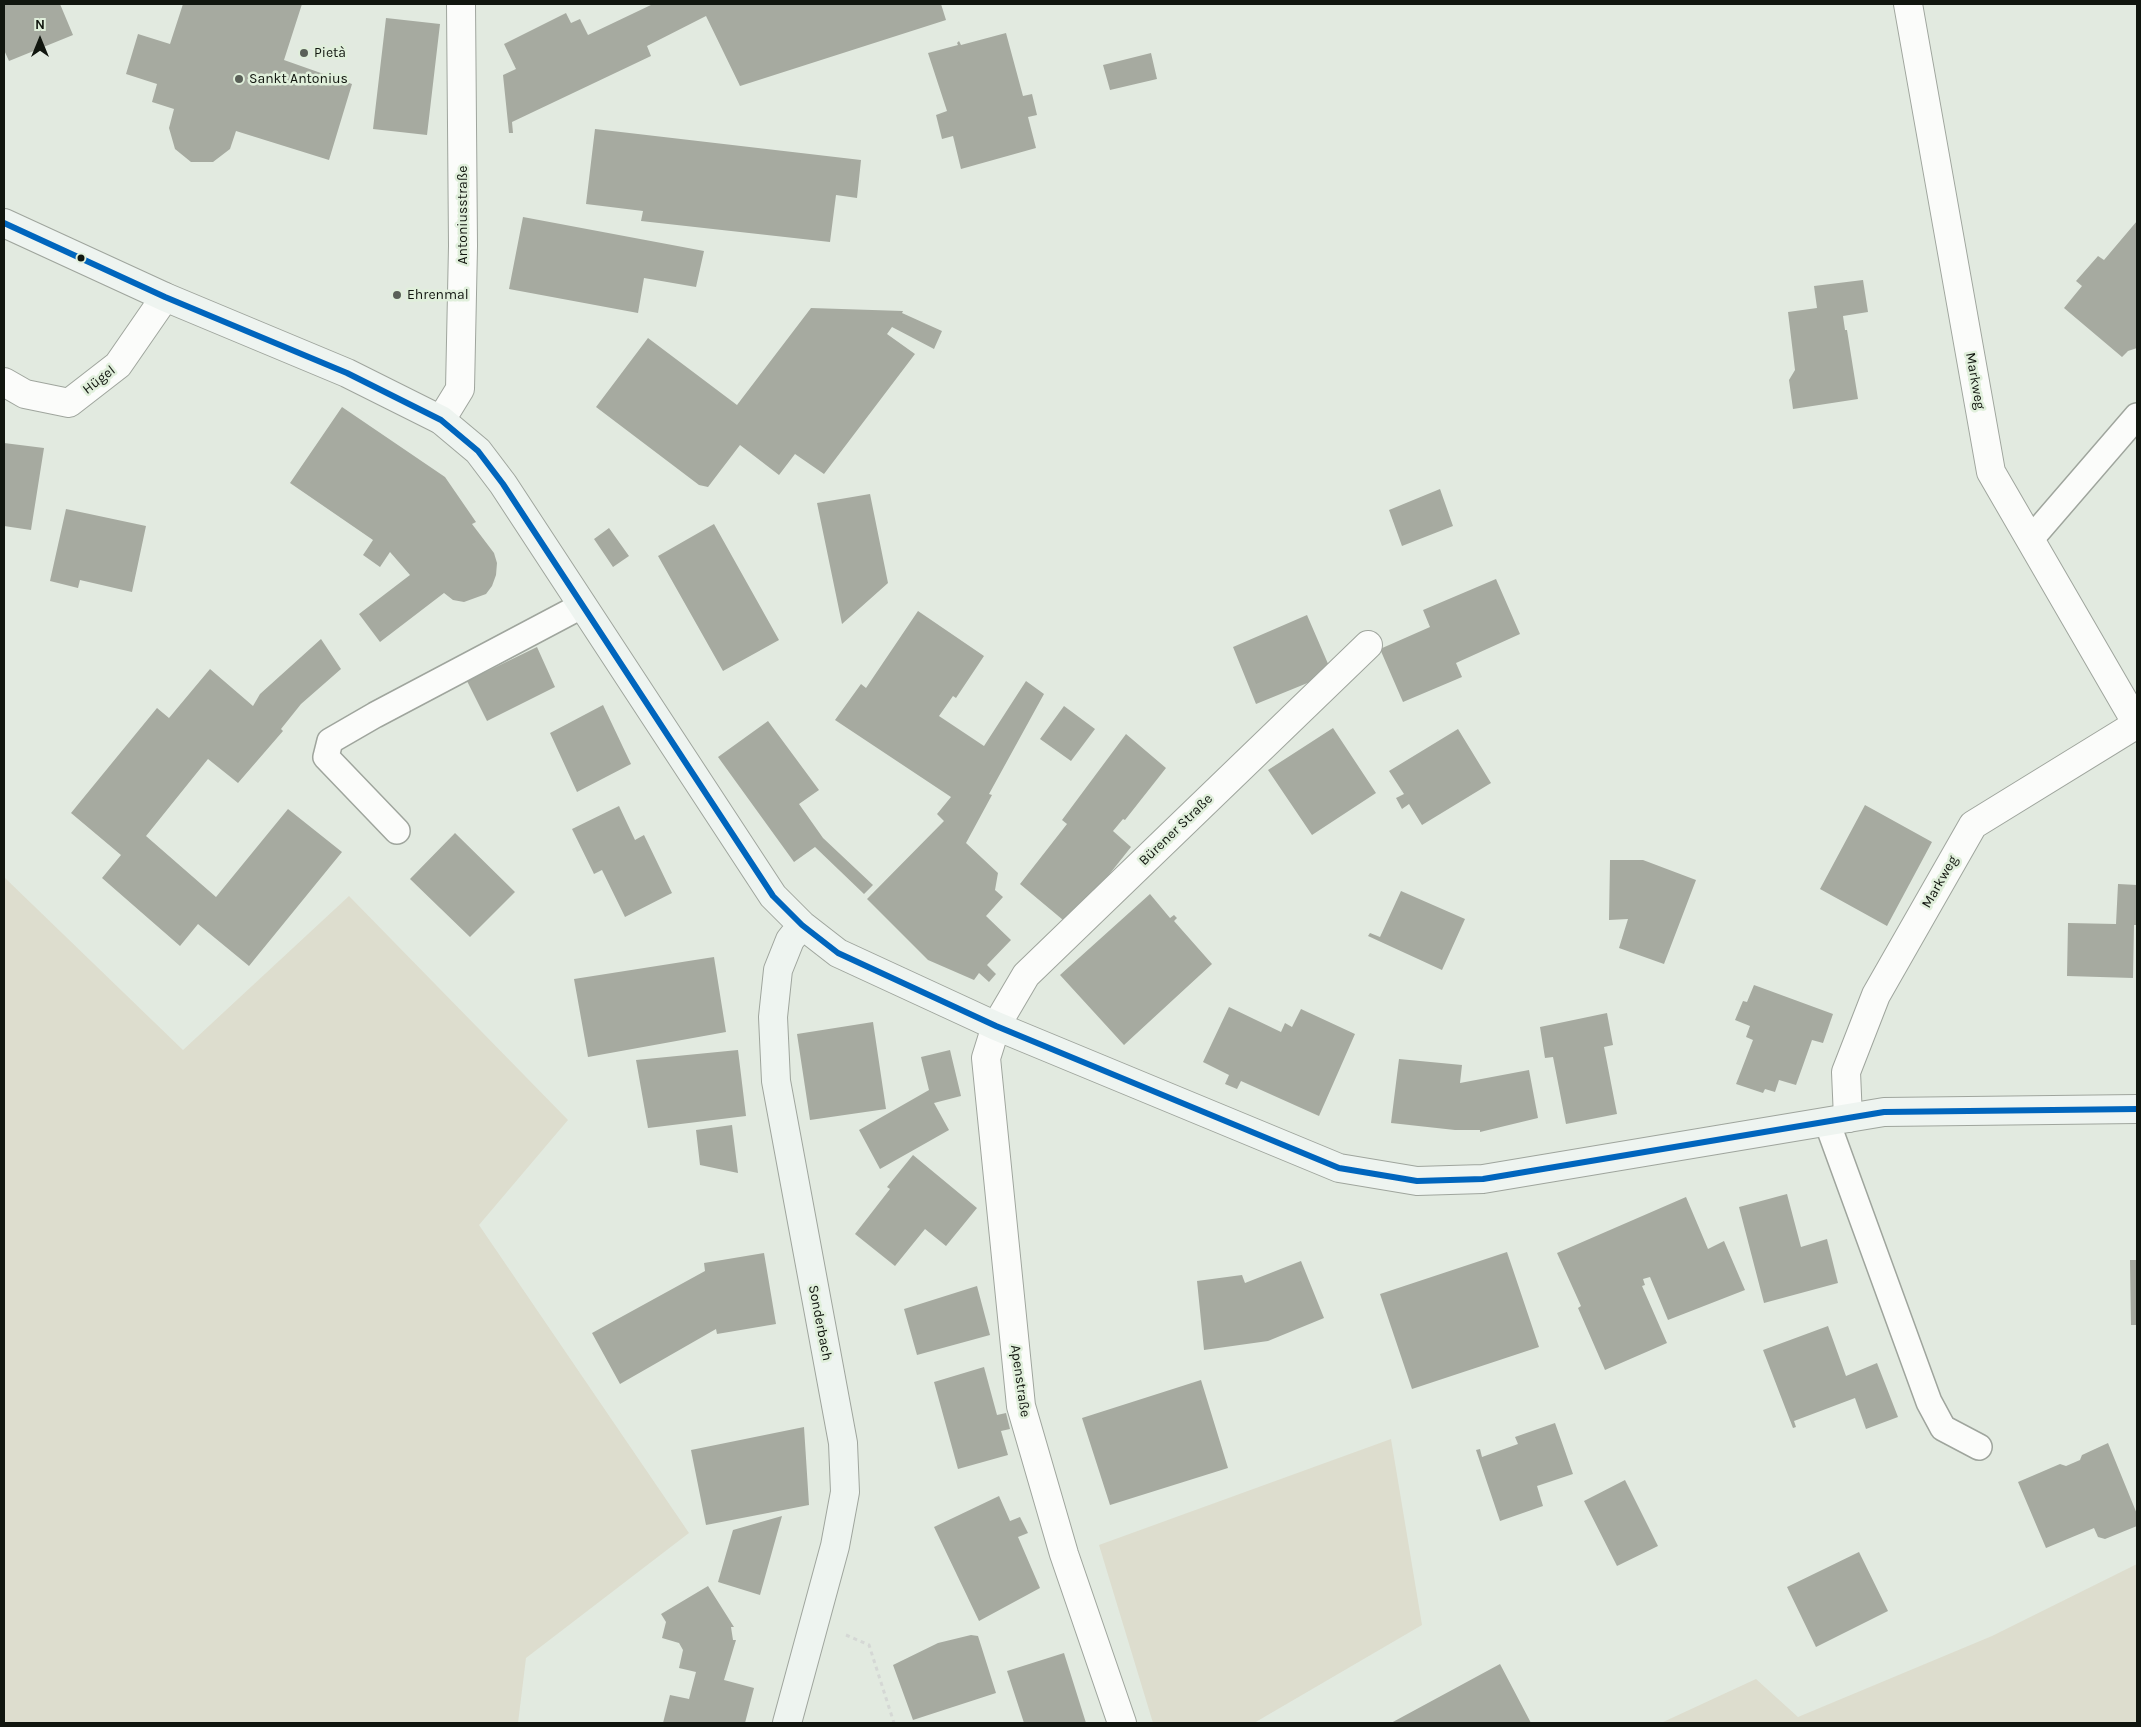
<!DOCTYPE html>
<html>
<head>
<meta charset="utf-8">
<style>
	body { margin:0 }
	#map { position:relative; width:2141px; height:1727px; overflow:hidden; background:#e2eae0; font-family:Karla,sans-serif }
	canvas { display:block }
	.frame { position:absolute; inset:0; border:5px solid #11160f; pointer-events:none }
	.north { position:absolute; left:15px; top:15px; width:50px; height:50px; -webkit-text-stroke:4px #e0efdb; paint-order:stroke; rotate:0deg; font-size:14px; font-weight:700; line-height:20px; text-align:center; color:#11160f }
	.north::after { content:''; display:block; margin:auto; width:18px; height:22px; background:#11160f; clip-path:polygon(50% 0,100% 100%,50% 72%,0 100%) }
</style>
</head>
<body>
<div id="map">
<canvas width="2141" height="1727"></canvas>
<div class="frame"></div>
<div class="north">N</div>
</div>
<script>
const ctx = document.querySelector('canvas').getContext('2d');
ctx.lineJoin = 'round';
function paint(path, color) {
  ctx.fillStyle = color;
  ctx.fill(path, 'evenodd');
}
function strokePath(path, color, width, dash) {
  ctx.strokeStyle = color;
  ctx.lineWidth = width;
  ctx.lineCap = dash ? 'butt' : 'round';
  ctx.setLineDash(dash || []);
  ctx.stroke(path);
}
function label(font, color, halo, rows, align = 'center') {
  ctx.font = font + ' Karla,sans-serif';
  ctx.lineWidth = 5;
  ctx.setLineDash([]);
  ctx.textBaseline = 'middle';
  ctx.strokeStyle = halo;
  ctx.fillStyle = color;
  for (const [text, x, y, turn = 0] of rows) {
    ctx.save();
    ctx.translate(x, y);
    ctx.rotate((+turn || 0) * Math.PI / 180);
    ctx.textAlign = isNaN(turn) ? turn : align;
    if (halo) ctx.strokeText(text, 0, 0);
    ctx.fillText(text, 0, 0);
    ctx.restore();
  }
}
paint(new Path2D(`
	M4,877L183,1050L349,896L568,1120L479,1225L689,1533L526,1658L518,1723H4Z
	M1391,1439L1422,1625L1254,1723H1153L1099,1545Z
	M2137,1564V1723H1661L1756,1679L1798,1717L1992,1636Z`), '#ddddce');
paint(new Path2D(`
	M4,4H60L73,35L9,61L4,50Z
	M183,4H302L284,60L352,84L329,160L236,131L230,149L213,162H191L175,149L169,128L174,109L152,102L157,84L126,74L138,34L170,44Z
	M653,4H941L946,20L740,86L706,16L647,46L651,56L512,122L513,133H509L503,75L516,69L504,44L566,13L571,23L580,19L588,35Z
	M386,18L440,24L427,135L373,129Z
	M1006,33L1023,96L1032,94L1037,115L1028,117L1036,148L961,169L953,136L942,139L936,115L947,111L928,53L958,45L957,43L959,41L961,45Z
	M1151,53L1157,79L1110,90L1103,65Z
	M595,129L861,160L857,198L836,195L830,242L641,221L643,211L586,204Z
	M523,217L704,251L696,287L644,278L638,313L509,289Z
	M2137,221V348L2128,351L2122,357L2064,308L2082,286L2076,281L2098,256L2104,260Z
	M1863,280L1868,312L1843,316L1845,330H1847L1858,399L1793,409L1789,380L1795,370L1788,312L1817,308L1814,286Z
	M811,308L903,311L902,313L942,331L934,349L892,327L887,334L915,354L824,474L795,454L779,475L740,445L708,487L699,485L596,407L648,338L737,405Z
	M342,407L445,477L476,522L472,524L494,553L497,563L496,575L492,586L486,594L464,602L453,600L444,593L380,642L359,614L410,575L390,552L380,567L363,555L373,540L290,483Z
	M4,443L44,448L31,530L4,526Z
	M1440,489L1453,526L1402,546L1389,510Z
	M870,494L888,583L842,624L817,503Z
	M66,509L146,526L132,592L80,580L78,588L50,581Z
	M714,524L779,640L723,671L658,556Z
	M609,528L629,556L613,567L594,539Z
	M1496,579L1520,634L1456,663L1462,677L1403,702L1380,649L1430,627L1423,610Z
	M918,611L984,656L956,698L953,696L939,716L984,746L1026,681L1044,694L989,794L992,795L966,843L998,873L995,890L1003,897L986,916L1011,940L987,965L996,974L989,982L979,973L974,980L928,960L867,899L944,821L937,814L951,797L835,720L861,684L866,688Z
	M1307,615L1332,673L1256,704L1233,647Z
	M321,639L341,669L301,704L281,729L283,731L238,783L208,759L146,836L216,897L288,809L342,852L249,966L198,924L180,946L102,878L121,855L71,813L157,708L169,718L210,669L253,706L260,694Z
	M537,647L555,687L487,721L467,681Z
	M603,705L631,764L577,792L550,733Z
	M1064,706L1095,729L1071,761L1040,739Z
	M768,721L819,790L799,804L823,838L873,885L864,894L815,847L794,862L718,757Z
	M1333,728L1376,793L1312,835L1268,770Z
	M1458,729L1491,783L1422,825L1409,804L1402,809L1396,798L1404,794L1389,771Z
	M1126,734L1166,768L1125,820L1123,819L1113,831L1131,847L1069,925L1020,884L1067,824L1062,820Z
	M1865,805L1932,842L1887,926L1820,889Z
	M619,806L635,840L644,835L672,893L625,917L602,870L594,874L572,829Z
	M455,833L515,892L470,937L410,879Z
	M1610,860H1643L1696,880L1664,964L1619,948L1628,919L1609,920Z
	M2118,884L2137,885V925H2134L2133,978L2067,976L2068,923L2116,924Z
	M1401,891L1465,919L1442,970L1368,936L1370,933L1380,937Z
	M1150,894L1170,918L1174,915L1177,918L1174,921L1212,964L1124,1045L1060,975Z
	M714,957L726,1032L588,1057L574,979Z
	M1754,985L1833,1014L1823,1043L1812,1040L1796,1085L1779,1080L1775,1092L1765,1089L1763,1093L1736,1084L1753,1040L1746,1037L1750,1026L1735,1020L1743,1001L1747,1002Z
	M1229,1007L1281,1032L1285,1023L1292,1027L1301,1009L1355,1034L1319,1116L1241,1081L1237,1089L1225,1084L1229,1075L1203,1062Z
	M1607,1013L1613,1045L1604,1047L1617,1114L1566,1124L1553,1057L1545,1058L1540,1027Z
	M873,1022L886,1109L810,1120L797,1034Z
	M738,1050L746,1116L648,1128L636,1060Z
	M950,1050L961,1096L934,1103L949,1130L880,1169L859,1130L929,1090L921,1057Z
	M1399,1059L1462,1065L1460,1083L1529,1070L1538,1118L1480,1132V1130H1455L1391,1123Z
	M732,1125L738,1173L700,1165L696,1130Z
	M913,1155L977,1208L946,1246L925,1229L895,1266L855,1234L890,1189L887,1187Z
	M1787,1194L1801,1247L1827,1239L1838,1283L1764,1303L1739,1207Z
	M1686,1197L1708,1249L1724,1241L1745,1290L1668,1320L1650,1277L1643,1279L1645,1285L1642,1286L1667,1343L1605,1370L1578,1308L1581,1306L1557,1253Z
	M1507,1252L1539,1347L1412,1389L1380,1294Z
	M764,1253L776,1324L717,1334L716,1329L620,1384L592,1333L705,1271L704,1263Z
	M2130,1260H2137V1325H2131Z
	M1301,1261L1324,1318L1268,1341L1204,1350L1197,1281L1242,1275L1245,1283Z
	M977,1286L990,1335L917,1355L904,1309Z
	M1828,1326L1846,1376L1877,1363L1898,1417L1866,1429L1855,1398L1794,1421L1796,1427L1793,1428L1763,1350Z
	M984,1367L997,1415L1006,1413L1010,1429L1001,1431L1008,1455L958,1469L934,1382Z
	M1201,1380L1228,1468L1110,1505L1082,1418Z
	M1555,1423L1573,1474L1537,1486L1543,1506L1500,1521L1476,1450L1480,1449L1482,1457L1518,1444L1515,1437Z
	M804,1427L809,1505L706,1525L691,1450Z
	M2108,1443L2137,1514V1526L2105,1539L2098,1537L2094,1528L2046,1548L2018,1482L2060,1464L2066,1466L2080,1460L2082,1455Z
	M1625,1480L1658,1546L1617,1566L1584,1501Z
	M999,1496L1010,1521L1020,1517L1028,1533L1018,1537L1040,1588L979,1621L934,1527Z
	M782,1516L760,1595L718,1582L733,1530Z
	M1859,1552L1888,1611L1816,1647L1787,1587Z
	M708,1586L734,1627H731L733,1640H736L724,1680L754,1688L745,1723H663L670,1695L689,1699L696,1672L679,1668L683,1650L679,1643L662,1638L666,1622L661,1614Z
	M971,1635L978,1636L996,1693L913,1720L893,1665L938,1643Z
	M1064,1653L1086,1723H1024L1007,1671Z
	M1500,1664L1531,1723H1391Z`), '#a6aaa0');
const lane = new Path2D(`
	M2030,540L2137,416
	M397,831L326,757L330,741L375,715L583,605
	M1827,1122L1929,1402L1943,1428L1979,1447`);
const street = new Path2D(`
	M4,382L25,394L69,403L118,365L165,297
	M441,420L460,389L463,246L461,4
	M1848,1118L1846,1072L1876,995L1973,825L2137,724L1991,472L1908,4
	M1122,1723L1064,1554L1021,1406L986,1058L996,1026L1026,975L1368,645`);
const secondary = new Path2D(`
	M4,223L165,297L347,373L441,420L478,451L503,484L773,896L802,925L838,953L996,1026L1339,1168L1417,1181L1483,1179L1884,1112L2137,1109
	M787,1723L835,1546L845,1492L843,1443L776,1081L773,1017L778,970L790,940L802,925`);
strokePath(lane, '#9fa59d', 28);
strokePath(street, '#9fa59d', 30);
strokePath(secondary, '#9fa59d', 30);
strokePath(new Path2D(`
	M846,1635L869,1645L894,1723`), '#d5d8d5', 3, [4, 4]);
strokePath(lane, '#fbfcfa', 25);
strokePath(street, '#fbfcfa', 28);
strokePath(secondary, '#eef4f0', 28);
strokePath(new Path2D(`
	M4,223L165,297L347,373L441,420L478,451L503,484L773,896L802,925L838,953L996,1026L1339,1168L1417,1181L1483,1179L1884,1112L2137,1109`), '#0065bd', 6);
for (const [x, y, r, color] of [
	[304,53,5,"#5a6058"],
	[239,79,5,"#5a6058"],
	[81,258,4.5,"#11160f"],
	[397,295,5,"#5a6058"]
]) {
  const dot = new Path2D();
  dot.arc(x, y, r, 0, 2 * Math.PI);
  ctx.fillStyle = color;
  ctx.fill(dot);
  strokePath(dot, '#e0efdb', 2);
}
label('14px', '#11160f', '#e0efdb', [
	["Pietà",314,53],
	["Sankt Antonius",249,79],
	["Ehrenmal",407,295]
], 'left');
label('14px', '#11160f', '#e0efdb', [
	["Antoniusstraße",463,215,-90],
	["Hügel",99,380,-38],
	["Markweg",1975,381,80],
	["Bürener Straße",1176,830,-44],
	["Markweg",1940,882,-60],
	["Sonderbach",820,1323,79],
	["Apenstraße",1020,1381,82]
]);
</script>
</body>
</html>
